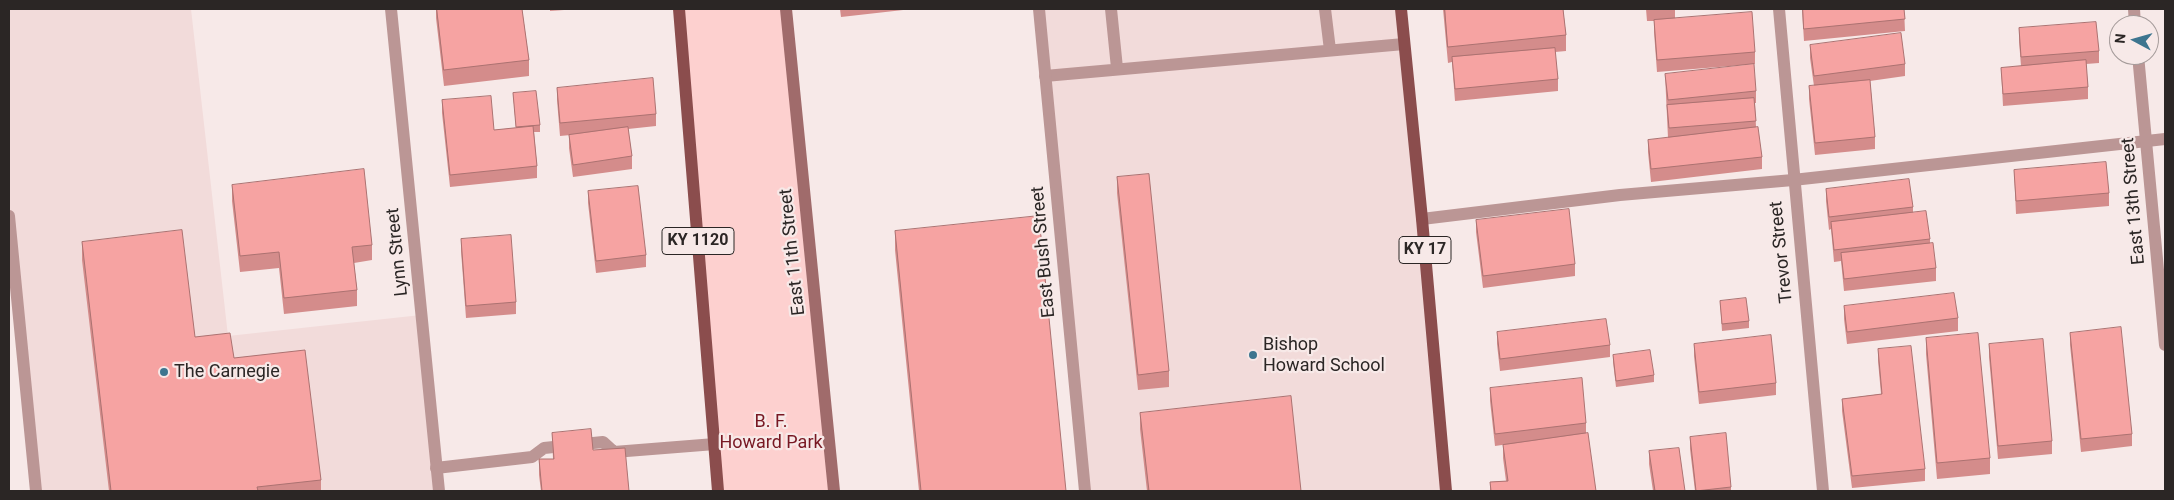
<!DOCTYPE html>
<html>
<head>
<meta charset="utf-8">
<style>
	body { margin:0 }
	#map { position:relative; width:2174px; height:500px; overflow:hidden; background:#f7e9e8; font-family:Roboto,sans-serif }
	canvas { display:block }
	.frame { position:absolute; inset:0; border:10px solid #2b2625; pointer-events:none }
	.north { position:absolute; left:2109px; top:15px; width:50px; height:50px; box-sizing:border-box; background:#f7e9e8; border:1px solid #a59b9a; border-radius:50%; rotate:276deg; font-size:14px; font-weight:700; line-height:20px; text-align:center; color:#2b2625 }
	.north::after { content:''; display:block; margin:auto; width:18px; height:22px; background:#3d758f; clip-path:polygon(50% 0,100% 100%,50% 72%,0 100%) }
</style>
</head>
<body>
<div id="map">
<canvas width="2174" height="500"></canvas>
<div class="frame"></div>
<div class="north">N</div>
</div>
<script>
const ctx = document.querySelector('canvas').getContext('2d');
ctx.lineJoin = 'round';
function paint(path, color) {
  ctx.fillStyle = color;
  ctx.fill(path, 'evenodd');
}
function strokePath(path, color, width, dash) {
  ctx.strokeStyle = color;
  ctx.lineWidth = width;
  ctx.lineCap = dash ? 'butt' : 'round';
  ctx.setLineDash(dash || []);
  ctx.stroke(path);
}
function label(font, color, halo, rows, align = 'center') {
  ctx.font = font + ' Roboto,sans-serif';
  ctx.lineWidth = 4.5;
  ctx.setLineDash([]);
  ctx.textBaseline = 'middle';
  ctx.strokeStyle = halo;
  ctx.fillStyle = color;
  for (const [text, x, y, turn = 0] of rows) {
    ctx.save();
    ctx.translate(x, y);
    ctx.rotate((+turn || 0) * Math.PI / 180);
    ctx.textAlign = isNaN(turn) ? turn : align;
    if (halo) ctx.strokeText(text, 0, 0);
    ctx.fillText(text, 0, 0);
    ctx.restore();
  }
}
paint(new Path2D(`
	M9,9H191L228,336L421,315L439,491H36L9,216Z
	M1039,9H1401L1446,491H1085Z`), '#f2dbda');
paint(new Path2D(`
	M679,9H786L834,491H718Z`), '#fdd0cf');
strokePath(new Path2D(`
	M1111,9L1117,68
	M1325,9L1330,50
	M1045,76L1404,44
	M1422,219L1620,195L1793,180L2165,139
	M611,455L614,452L715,444
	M436,468L532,457L544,448L603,442L614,452`), '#bb9695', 12);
strokePath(new Path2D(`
	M391,9L439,491
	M1039,9L1085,491
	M1779,9L1823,491
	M2134,9L2135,25
	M2138,55L2165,345
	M9,216L36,491`), '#bb9695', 12);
strokePath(new Path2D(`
	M786,9L834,491`), '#a06b6b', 12);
strokePath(new Path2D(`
	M679,9L718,491
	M1401,9L1422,219L1446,491`), '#8b4d4d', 12);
paint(new Path2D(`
	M436,9H522L529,60V76L444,86L436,18Z
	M550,9H578L550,11Z
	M840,9H912L841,17Z
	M1443,9H1563L1566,35V51L1555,52L1558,79V91L1455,101L1452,62L1448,63Z
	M1646,9H1675V18L1755,52V64L1657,72L1654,32V21H1647Z
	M1802,9H1904L1905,31L1804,41Z
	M2019,28L2099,51V63L2086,64L2088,87V99L2003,106L2001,68L2021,66L2019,41Z
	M1810,45L1905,64V76L1870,81L1875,137V149L1815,155L1809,99V86H1814L1810,58Z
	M1665,74L1756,91V103H1755L1756,127L1762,157V169L1651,182L1648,152V140L1668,138Z
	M557,88L656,114V126L628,129L632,156V169L573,177L569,148V135L581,134L560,136L557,100Z
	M513,93L540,125V132H534L537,166V178L450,187L442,113V100L494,130L516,128Z
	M2014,170L2109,193V206L2016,214Z
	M1117,177L1169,371V387L1138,390L1117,193Z
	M232,185L372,245V260L354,263L357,290V306L284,314L279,268L240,272L232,201Z
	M1826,189L1913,207V212L1930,239V243L1936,268V281L1844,291L1841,261L1834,262L1831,229L1829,230L1826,201Z
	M588,191L646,255V267L596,273L588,203Z
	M1476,220L1575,264V276L1483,288L1476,232Z
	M895,231L1066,491H919L895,250Z
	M461,239L516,302V314L466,318L461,251Z
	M82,242L195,337L234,358L321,480V491H109L82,260Z
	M1720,301L1749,321V328L1722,331Z
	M1844,306L1958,318V331L1847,344L1844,319Z
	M1497,332L1610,345V357L1500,371L1497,344Z
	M2070,333L2132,434V446L2081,452L2070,345Z
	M1926,338L1990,458V474L1937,479L1926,354Z
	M1694,344L1776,383V395L1699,404L1694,356Z
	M1989,344L2052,441V454L1998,459L1989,357Z
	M1878,349L1925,469V481L1852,488L1842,411V399L1881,394L1878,361Z
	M1613,355L1654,375V382L1616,387L1613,362Z
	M1490,388L1586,423V433L1596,491H1490V482L1506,481L1503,458V445L1509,444L1495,446L1490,401Z
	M1140,413L1301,491H1147L1140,429Z
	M552,433L593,450L629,491H541L539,475V459H553Z
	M1690,437L1731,487V491H1695L1690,449Z
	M1649,451L1685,491H1653L1649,464Z`), '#d48c8b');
const building = new Path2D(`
	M437,9H522L529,60L444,70Z
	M1445,9H1563L1566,35L1448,47Z
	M1803,9H1904L1905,19L1804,29Z
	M1752,12L1755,52L1657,60L1654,20Z
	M2096,22L2099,51L2021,57L2019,28Z
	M1901,33L1905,64L1814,76L1810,45Z
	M1555,48L1558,79L1455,89L1452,57Z
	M2086,60L2088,87L2003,94L2001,68Z
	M1754,64L1756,91L1668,100L1665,74Z
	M653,78L656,114L560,123L557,88Z
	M1870,80L1875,137L1815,143L1809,86Z
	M536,91L540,125L516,127L513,93Z
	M491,96L494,130L533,126L537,166L450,175L442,100Z
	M1754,98L1756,121L1669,128L1667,105Z
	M628,127L632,156L573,165L569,135Z
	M1758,127L1762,157L1651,169L1648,140Z
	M2106,162L2109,193L2016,201L2014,170Z
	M364,169L372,245L352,247L357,290L284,298L279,252L240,256L232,185Z
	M1149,174L1169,371L1138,375L1117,177Z
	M1909,179L1913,207L1829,217L1826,189Z
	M638,186L646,255L596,261L588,191Z
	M1569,209L1575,264L1483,276L1476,220Z
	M1926,211L1930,239L1834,250L1831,222Z
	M1039,216L1066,491H921L895,231Z
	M182,230L195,337L230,333L234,358L305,350L321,480L257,487L258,491H111L82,242Z
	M511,235L516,302L466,306L461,239Z
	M1933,243L1936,268L1844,279L1841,253Z
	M1954,293L1958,318L1847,332L1844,306Z
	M1746,298L1749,321L1722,324L1720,301Z
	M1606,319L1610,345L1500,359L1497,332Z
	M2121,327L2132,434L2081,439L2070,333Z
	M1978,333L1990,458L1937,463L1926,338Z
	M1771,335L1776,383L1699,392L1694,344Z
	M2043,339L2052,441L1998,446L1989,344Z
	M1911,346L1925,469L1852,476L1842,399L1882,394L1878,349Z
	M1650,350L1654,375L1616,381L1613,355Z
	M1582,378L1586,423L1495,434L1490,388Z
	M1291,396L1301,491H1149L1140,413Z
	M591,429L593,450L625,448L629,491H542L539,459H554L552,433Z
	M1588,433L1596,491H1491L1490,482L1508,481L1503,445Z
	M1726,433L1731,487L1696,491L1690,437Z
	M1679,448L1685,491H1655L1649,451Z`);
paint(building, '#f6a3a2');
strokePath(building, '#ac7271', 1);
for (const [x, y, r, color] of [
	[1253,355,5,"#3d758f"],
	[164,372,5,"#3d758f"]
]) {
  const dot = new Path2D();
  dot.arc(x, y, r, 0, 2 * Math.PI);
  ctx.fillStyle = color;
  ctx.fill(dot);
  strokePath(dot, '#f7e9e8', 2);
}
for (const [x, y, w] of [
	[698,241,72],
	[1425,250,52]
]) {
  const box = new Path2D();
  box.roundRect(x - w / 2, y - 13.5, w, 27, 4);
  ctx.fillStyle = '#f7e9e8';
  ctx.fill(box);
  strokePath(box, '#2b2625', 1);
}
label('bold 16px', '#2b2625', null, [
	["KY 1120",698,241],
	["KY 17",1425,250]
]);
label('18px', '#2b2625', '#f7e9e8', [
	["East 13th Street",2134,201,-95],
	["Lynn Street",398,252,-96],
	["East 11th Street",793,252,-96],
	["East Bush Street",1044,252,-95],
	["Trevor Street",1782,252,-96]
]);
label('18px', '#2b2625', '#f7e9e8', [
	["Bishop",1263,345],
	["Howard School",1263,366],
	["The Carnegie",174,372]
], 'left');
label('18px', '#781823', '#f7e9e8', [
	["B. F.",771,422],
	["Howard Park",771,443]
]);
</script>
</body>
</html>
